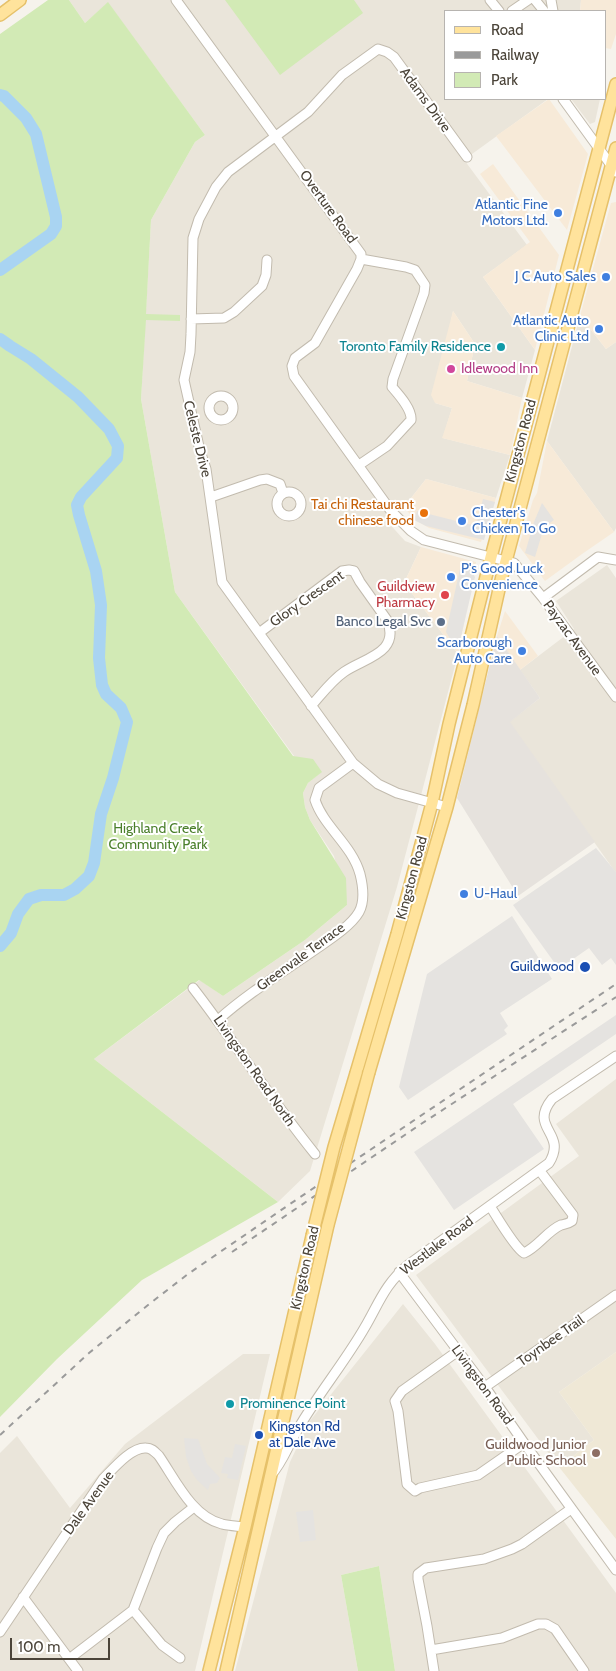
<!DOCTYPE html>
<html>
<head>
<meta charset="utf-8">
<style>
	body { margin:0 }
	#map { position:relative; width:616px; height:1671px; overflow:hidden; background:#f6f3ec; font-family:Cabin,sans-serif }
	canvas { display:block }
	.legend { position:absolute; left:444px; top:10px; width:162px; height:90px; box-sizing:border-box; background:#fff; border:1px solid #b7b4b0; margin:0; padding:6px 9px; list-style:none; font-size:15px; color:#4b4439 }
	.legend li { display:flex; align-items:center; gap:10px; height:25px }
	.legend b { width:25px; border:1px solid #b7b4b0 }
	.scale { position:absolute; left:10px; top:1638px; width:100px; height:22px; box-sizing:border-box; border:2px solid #4b4439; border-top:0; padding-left:6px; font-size:15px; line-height:18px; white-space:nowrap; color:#4b4439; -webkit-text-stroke:4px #fff; paint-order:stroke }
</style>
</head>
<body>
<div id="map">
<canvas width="616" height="1671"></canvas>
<ul class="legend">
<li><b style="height:6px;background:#ffe39c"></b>Road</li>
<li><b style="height:6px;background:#9a9a9a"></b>Railway</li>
<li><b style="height:14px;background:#d2eab5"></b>Park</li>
</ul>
<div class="scale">100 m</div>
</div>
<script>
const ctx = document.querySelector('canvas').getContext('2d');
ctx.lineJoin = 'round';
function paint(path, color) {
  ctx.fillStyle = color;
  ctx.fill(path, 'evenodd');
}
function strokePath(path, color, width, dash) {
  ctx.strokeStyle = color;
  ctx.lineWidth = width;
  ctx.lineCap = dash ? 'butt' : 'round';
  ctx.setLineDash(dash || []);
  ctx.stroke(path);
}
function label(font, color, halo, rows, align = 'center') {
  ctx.font = font + ' Cabin,sans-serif';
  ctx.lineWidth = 4;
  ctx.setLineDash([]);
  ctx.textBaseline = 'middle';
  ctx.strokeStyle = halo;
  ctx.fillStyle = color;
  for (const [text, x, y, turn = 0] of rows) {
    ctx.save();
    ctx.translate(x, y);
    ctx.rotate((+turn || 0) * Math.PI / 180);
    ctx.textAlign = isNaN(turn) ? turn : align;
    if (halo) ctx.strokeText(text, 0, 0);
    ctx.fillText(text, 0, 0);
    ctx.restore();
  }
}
paint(new Path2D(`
	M69,0H581L580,11H445V99H548L472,154L465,161L527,245L483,277L535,350L522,398L467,381L475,344L453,311L435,403L452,408L443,438L510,455L496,498L426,479L404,507L386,520L405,541L421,547L404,583L458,654L397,887L310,1171L278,1202L94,1059L200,980L223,996L305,940L347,905L334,856L310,820L305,807L303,793L308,783L321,772L294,756L175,592L141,399L151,220L195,142L205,135L108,3L85,23Z
	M571,99H600L595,122L590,124Z
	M580,316L606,349L616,342V528L614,532L547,441Z
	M607,565L616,578V873L509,722L540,698L520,670L574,629L556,601Z
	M616,1079V1352L559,1392L594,1440L559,1467L416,1275L579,1156L556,1124Z
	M403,1304L435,1344L616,1593V1671H395L379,1566L341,1575L358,1671H235L290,1462L309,1422Z
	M243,1354H270L195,1671H0V1453L17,1436L70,1508L125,1444Z`), '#eae5da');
paint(new Path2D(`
	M581,0H616V34L611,49L605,48V11H580Z
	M549,99L588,154L567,230L496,136Z
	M493,164L559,255L535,350L483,277L530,242L480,174Z
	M616,202V342L606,349L580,316L611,203Z
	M453,311L475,344L467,381L522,398L510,455L442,438L452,408L435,403L431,395Z
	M547,441L614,532L582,554L545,581L519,546L533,500L537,493Z
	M426,479L496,498L481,542L429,528L414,519L404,507Z
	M421,547L476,562L458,654L404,583Z
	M505,611L538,656L520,670L497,636Z`), '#f7ead8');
paint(new Path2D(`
	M497,636L540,698L510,722L595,842L518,896L457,798Z`), '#e6e2dd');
paint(new Path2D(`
	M616,1352V1539L559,1467L594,1440L559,1392Z`), '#efe8d6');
paint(new Path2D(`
	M48,0H69L85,23L108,2L205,135L195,142L151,220L146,314L180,315V321L146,320L141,399L175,592L293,756L313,759L322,772L308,783L303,793L305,807L310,820L346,878L347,905L305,940L223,996L199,980L94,1059L278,1202L142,1280L57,1359L0,1417V34Z
	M225,0H354L363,13L280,75Z
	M379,1566L395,1671H358L341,1575Z`), '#d2eab5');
paint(new Path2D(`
	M483,499L495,502L484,540L426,526L414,520L417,511L476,526Z
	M542,503L554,520L544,527L535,557L525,553L534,522Z
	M460,569L471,570L475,577L459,645L452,642L446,632Z
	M596,848L616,872V965L611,958L602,965L589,948L559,969L513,905Z
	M512,916L552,979L500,1013L508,1026L504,1030L507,1034L408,1100L399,1087L427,974Z
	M616,1015V1034L513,1104L544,1149L454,1210L414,1152Z
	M184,1438L198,1439L207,1464L220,1478L217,1483L210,1484L208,1490L197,1480L191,1471L186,1457Z
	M235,1444L246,1446L238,1480L227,1478L228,1474L221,1473L225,1457L232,1458Z
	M313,1510L316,1540L300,1542L296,1512Z`), '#e5e3e0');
strokePath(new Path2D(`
	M0,95L4,96L26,118L36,134L56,217V226L51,234L0,270
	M0,339L10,346L31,359L78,397L109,429L118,446L117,458L81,497L77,505L79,515L96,571L101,605L99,658L102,685L106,694L121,708L127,722L113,778L101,814L94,863L89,876L75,889L64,895H41L29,899L18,914L11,933L0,946`), '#a9d4f2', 12);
const minor = new Path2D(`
	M176,0L361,254V259L357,269L315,343L295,358L292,366L294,376L391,511L411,531L424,540L514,563L543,598L616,697
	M490,0L499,11
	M535,0L544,11
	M551,0L553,11
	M512,11L528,0
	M563,99L616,172
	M191,319L224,318L234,312L262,286L266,275L267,260
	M209 408a12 12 0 1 1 24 0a12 12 0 1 1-24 0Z
	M359,465L387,446L411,420C412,409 399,395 392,387L393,379L424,293L425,285L415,270L406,267L361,259
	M277 504a12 12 0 1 1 24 0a12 12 0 1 1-24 0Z
	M211,497L260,480L267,479L280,484L283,493
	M543,598L598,557L616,560
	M259,633L342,571L349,570L354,571L360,582L387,620C401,653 364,658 344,672C331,681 321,695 311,706
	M447,807L397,793L378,784L353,763L222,582L206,469L200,451L184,380L190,352L191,334L193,238L199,219L216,187L228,172L308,112L342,75L378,49L387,52L394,57L467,157
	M193,988C235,1042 271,1100 315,1154
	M218,1020C248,993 283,972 316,949C329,940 351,926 359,912C365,901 363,886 360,874C352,845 324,827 315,800L319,788L353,763
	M490,1206C497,1217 515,1248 524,1253C538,1247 547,1231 561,1225C566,1224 568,1224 572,1221L573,1215L540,1171
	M399,1272L485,1387L524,1443L616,1570
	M458,1351L402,1391L395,1401L398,1411L407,1484L415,1491L420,1488L478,1475L524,1443
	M485,1387L616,1295
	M271,1475C283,1462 288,1445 298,1429C318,1394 345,1362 365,1327C379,1303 385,1284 408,1265L549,1163C568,1132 528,1129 552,1099L616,1056
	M23,1597L78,1671
	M133,1610L162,1645L180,1658
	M0,1632L103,1479C113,1469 131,1447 146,1448C152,1448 155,1452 159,1456C175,1479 192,1517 222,1524C229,1526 238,1526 245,1527
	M431,1650L502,1638L538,1624H546L555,1629L584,1671
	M69,1659L133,1610L157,1548L164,1533L175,1522L194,1507
	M434,1671L427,1626L418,1579V1574L426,1568L484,1559L512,1549L522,1544L571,1509`);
const major = new Path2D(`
	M0,15L20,0
	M369,1072L447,807L473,705L502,576L616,148
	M356,1073L397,934L432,803L449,724L491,557L616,84
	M209,1671L245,1527L312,1236
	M226,1671L328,1225`);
strokePath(minor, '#c2bbae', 11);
strokePath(major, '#e6c16a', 14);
strokePath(minor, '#fff', 9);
strokePath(major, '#ffe39c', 11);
strokePath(new Path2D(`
	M232,1252L421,1124L616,997
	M0,1435L89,1353L148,1305L188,1274L290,1204L616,984`), '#9a9a9a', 2, [6, 6]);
const majorBridge = new Path2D(`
	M328,1225L369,1072
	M312,1236L334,1147L356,1073`);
strokePath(majorBridge, '#e6c16a', 14, []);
strokePath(majorBridge, '#ffe39c', 11);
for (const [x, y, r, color] of [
	[558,213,5,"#3f7fe0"],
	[606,277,5,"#3f7fe0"],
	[599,329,5,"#3f7fe0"],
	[501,347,5,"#0f9aa8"],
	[451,369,5,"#d1479c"],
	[424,513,5,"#e8710a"],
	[462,521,5,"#3f7fe0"],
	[451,577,5,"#3f7fe0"],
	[445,595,5,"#e0444e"],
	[441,622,5,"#5c6f8a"],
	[522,651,5,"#3f7fe0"],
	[464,894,5,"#3f7fe0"],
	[585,967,6,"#1a4fb4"],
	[230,1404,5,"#0f9aa8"],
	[259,1435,5,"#1a4fb4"],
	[596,1453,5,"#8d6e63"]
]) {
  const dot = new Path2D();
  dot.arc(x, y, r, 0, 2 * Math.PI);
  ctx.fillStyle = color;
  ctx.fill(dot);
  strokePath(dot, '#fff', 2);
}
label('14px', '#4b4439', '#fff', [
	["Adams Drive",425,100,54],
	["Overture Road",328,207,54],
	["Celeste Drive",197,439,76],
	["Kingston Road",521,441,-75],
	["Glory Crescent",307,599,-35],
	["Payzac Avenue",572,638,54],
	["Kingston Road",412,878,-75],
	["Greenvale Terrace",301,957,-36],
	["Livingston Road North",254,1071,55],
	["Westlake Road",437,1246,-37],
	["Kingston Road",305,1268,-77],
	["Toynbee Trail",551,1341,-35],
	["Livingston Road",482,1385,54],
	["Dale Avenue",89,1503,-54]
]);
label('14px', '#366cbe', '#fff', [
	["Atlantic Fine",548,205],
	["Motors Ltd.",548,221],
	["J C Auto Sales",596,277],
	["Atlantic Auto",589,321],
	["Clinic Ltd",589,337],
	["Chester's",472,513,"left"],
	["Chicken To Go",472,529,"left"],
	["P's Good Luck",461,569,"left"],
	["Convenience",461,585,"left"],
	["Scarborough",512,643],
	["Auto Care",512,659],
	["U-Haul",474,894,"left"]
], 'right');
label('14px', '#0d838f', '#fff', [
	["Toronto Family Residence",491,347],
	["Prominence Point",240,1404,"left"]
], 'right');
label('14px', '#b23c85', '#fff', [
	["Idlewood Inn",461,369]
], 'left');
label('14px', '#c56008', '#fff', [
	["Tai chi Restaurant",414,505],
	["chinese food",414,521]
], 'right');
label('14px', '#be3a42', '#fff', [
	["Guildview",435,587],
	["Pharmacy",435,603]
], 'right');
label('14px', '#4e5e75', '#fff', [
	["Banco Legal Svc",431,622]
], 'right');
label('14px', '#4a7f2a', '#fff', [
	["Highland Creek",158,829],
	["Community Park",158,845]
]);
label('14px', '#164399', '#fff', [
	["Guildwood",574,967],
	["Kingston Rd",269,1427,"left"],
	["at Dale Ave",269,1443,"left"]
], 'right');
label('14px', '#785e54', '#fff', [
	["Guildwood Junior",586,1445],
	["Public School",586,1461]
], 'right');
</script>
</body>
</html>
